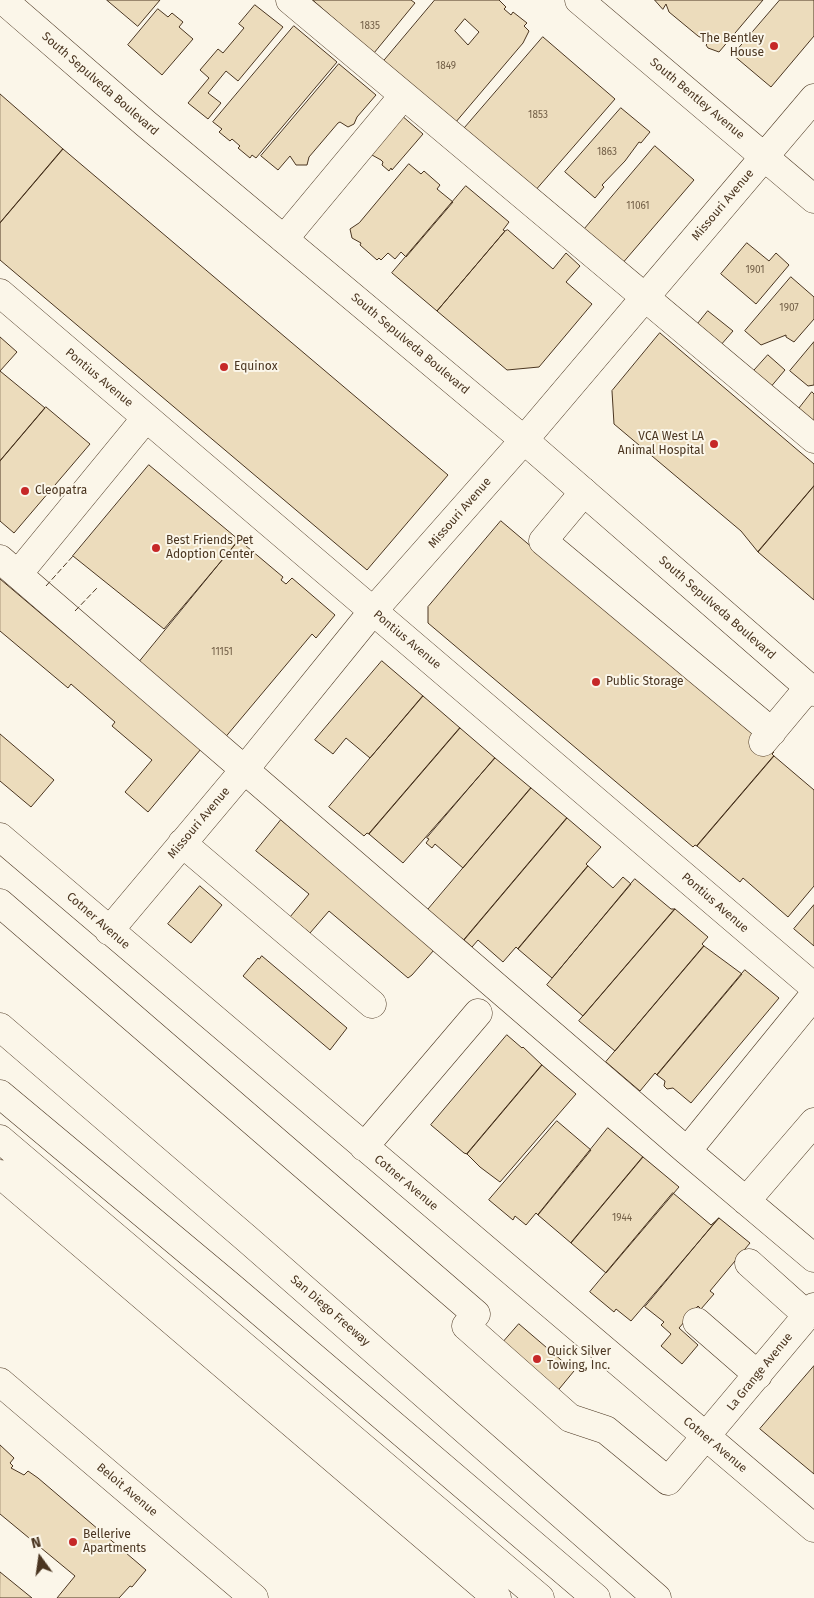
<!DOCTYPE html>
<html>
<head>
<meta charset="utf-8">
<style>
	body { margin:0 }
	#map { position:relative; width:814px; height:1598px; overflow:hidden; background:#fbf6e9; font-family:"Fira Sans",sans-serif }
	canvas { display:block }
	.north { position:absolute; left:15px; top:1533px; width:50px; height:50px; -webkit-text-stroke:4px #fbf6e9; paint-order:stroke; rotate:346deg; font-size:14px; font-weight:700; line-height:20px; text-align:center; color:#4a3520 }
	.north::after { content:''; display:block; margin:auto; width:18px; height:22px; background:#4a3520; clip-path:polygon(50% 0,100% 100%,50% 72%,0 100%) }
</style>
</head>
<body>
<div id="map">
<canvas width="814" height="1598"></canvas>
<div class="north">N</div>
</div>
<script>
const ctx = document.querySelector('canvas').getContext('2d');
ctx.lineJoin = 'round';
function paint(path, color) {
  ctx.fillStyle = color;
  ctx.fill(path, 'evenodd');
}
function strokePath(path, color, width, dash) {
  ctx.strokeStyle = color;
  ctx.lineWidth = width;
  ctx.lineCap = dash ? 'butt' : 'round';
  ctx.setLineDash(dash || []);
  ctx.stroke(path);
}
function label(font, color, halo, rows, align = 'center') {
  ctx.font = font + ' "Fira Sans",sans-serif';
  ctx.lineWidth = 4;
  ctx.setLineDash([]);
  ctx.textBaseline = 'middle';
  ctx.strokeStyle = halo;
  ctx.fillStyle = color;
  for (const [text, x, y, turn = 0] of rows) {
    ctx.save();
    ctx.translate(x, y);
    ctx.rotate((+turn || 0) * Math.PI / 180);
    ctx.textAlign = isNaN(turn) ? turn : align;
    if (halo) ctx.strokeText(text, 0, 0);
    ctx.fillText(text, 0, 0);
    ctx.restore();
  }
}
const building = new Path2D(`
	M107,0H160L138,26Z
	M313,0H411L415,3L374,53Z
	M435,0H499L506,7L504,9L511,15L513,12L527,23L524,26L529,31L523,43L455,123L383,62ZM465,19L479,32L468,45L455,31Z
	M655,0H763L719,52L708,48L706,45L710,41H707L698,36L669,12L666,4L663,9Z
	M780,0H814V36L771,87L733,55Z
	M255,5L283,27L238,81L226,71L208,93L221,103L208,119L188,103L209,78L200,70L218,49L223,53L244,28L239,24Z
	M158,9L168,17L172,13L183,22L179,27L193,39L162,75L128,45Z
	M294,26L337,62L256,158L252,155L250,158L238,148L240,146L232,139L230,141L219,132L222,129L213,122Z
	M543,37L615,99L534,192L462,131Z
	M339,64L376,95L357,117L354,124L348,127L340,122L338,123L309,157L307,165H296L290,156L278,170L261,156Z
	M0,94L63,149L0,223Z
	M621,108L650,132L641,143L639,142L625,161L602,185L604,187L595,198L565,172Z
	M401,115L423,134L392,170L391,168L389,171L382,165L383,162L381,160L372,155Z
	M655,146L694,180L621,265L582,232Z
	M63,149L448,475L367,570L0,260V223Z
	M409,164L421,174L424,171L440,185L437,189L453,202L406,257L401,252L395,259L388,253L381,260L379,258L377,260L360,245L361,243L352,238L350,229L359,223Z
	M466,186L509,222L503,230L505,231L437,311L392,273Z
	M508,230L553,269L566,253L580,266L566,282L592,304L539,367L507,370L437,311L505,231Z
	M747,243L769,261L776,253L789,265L756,304L721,274Z
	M791,277L814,297V319L794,342L786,337V335L761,345L745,331Z
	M708,311L733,331L720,346L696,326Z
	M660,333L814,464V486L758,552L741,531L614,424L612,391Z
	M0,337L17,352L0,371L45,408L0,461Z
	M814,342V385L808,386L790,371Z
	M768,355L785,370L769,389L751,374Z
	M812,392L814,394V427L794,415Z
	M46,407L90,444L14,533L0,521V461Z
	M149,465L239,540L164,629L73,556Z
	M814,486V600L758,552Z
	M501,521L774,752L772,754L774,756L697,846L695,845L693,847L428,623V607Z
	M239,540L283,577L281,580L286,584L292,578L335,615L316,638L312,634L223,740L136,666Z
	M0,579L201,749L148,812L125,792L152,760L112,726L115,722L71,684L68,688L0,631Z
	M382,661L423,696L370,758L346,738L333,754L315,740Z
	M423,696L460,728L369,834L367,833L364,836L329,807Z
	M460,728L495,758L403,863L369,834Z
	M0,734L54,780L31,807L0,781Z
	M774,756L814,790V886L788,917L743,878L740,882L697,846Z
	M495,758L531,788L463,868L435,844L432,848L426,843L429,839L427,838Z
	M531,788L567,818L464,940L461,938L459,940L426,912Z
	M567,818L601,847L586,864L588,866L518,949L516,947L503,962L478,940L472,947L464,940Z
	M281,820L434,950L412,975L408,978L329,911L310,933L290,917L309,894L256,851Z
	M588,866L613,888L623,877L631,884L552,978L518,949Z
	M635,879L671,909H675L583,1016L547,985Z
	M200,886L222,905L191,943L168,924Z
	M814,905V946L794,929Z
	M675,909L708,937L702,944L704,946L615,1051L579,1021Z
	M704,946L742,974L657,1075L655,1073L640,1091L606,1062Z
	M262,956L347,1028L330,1050L243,976L258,958L259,959Z
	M745,970L779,998L691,1103L673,1088L667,1089L664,1086L665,1081L657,1075Z
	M507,1035L522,1048L523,1047L542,1065L467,1154L464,1153L431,1125Z
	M542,1065L576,1094L500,1182L480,1167L467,1154Z
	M557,1121L591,1150L538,1215L536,1213L526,1225L515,1216L513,1220L489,1200Z
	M608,1128L643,1157L571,1243L538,1215Z
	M643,1157L679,1187L606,1273L571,1243Z
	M673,1193L711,1225L719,1218L631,1321L616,1309L614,1312L590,1292Z
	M719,1218L750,1243L710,1291L714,1294L701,1309L698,1306L679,1328L698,1345L682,1364L661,1346L671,1334L661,1325L664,1322L645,1307Z
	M519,1324L574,1371L555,1394L499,1347Z
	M814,1366V1474L760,1429Z
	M0,1445L14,1458L10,1463L13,1466L11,1468L24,1475L28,1471L38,1478L146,1570L132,1587L130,1586L119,1598H57L75,1576L0,1514Z
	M0,1572L32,1598H0Z`);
paint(building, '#ecdcbc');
strokePath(building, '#4a3520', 1);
const minor = new Path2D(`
	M290,0L814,439
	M579,0L814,199
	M284,239L403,96
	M0,293L814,987
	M584,492L543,541L772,732
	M0,559L687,1151L814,1258
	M18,574L146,418
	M763,742L809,687
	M0,837L814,1528
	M182,843L372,1004
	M0,903L476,1314L466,1326L570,1418L606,1430L668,1481L814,1307
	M109,931L245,769L373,611L524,440L814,98
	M364,1147L478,1013
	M687,1151L814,995
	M746,1201L814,1122
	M749,1263L807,1315
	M697,1322L758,1375
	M0,1382L254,1598`);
const major = new Path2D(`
	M3,0L145,123L524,440L814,692`);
const highway = new Path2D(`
	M0,1027L246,1238L657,1598
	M0,1094L230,1286L596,1598
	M0,1139L540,1598
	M0,1174L497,1598`);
strokePath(minor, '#4a3520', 29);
strokePath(major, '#4a3520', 29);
strokePath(highway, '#4a3520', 29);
strokePath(minor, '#fbf6e9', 28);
strokePath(major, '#fbf6e9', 28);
strokePath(highway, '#fbf6e9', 28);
strokePath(new Path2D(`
	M46,586L73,556
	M75,611L97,588`), '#4a3520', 1, [6, 2.5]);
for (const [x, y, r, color] of [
	[774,46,5,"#c62828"],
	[224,367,5,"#c62828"],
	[714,444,5,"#c62828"],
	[25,491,5,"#c62828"],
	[156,548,5,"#c62828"],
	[596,682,5,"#c62828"],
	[537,1359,5,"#c62828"],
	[73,1542,5,"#c62828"]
]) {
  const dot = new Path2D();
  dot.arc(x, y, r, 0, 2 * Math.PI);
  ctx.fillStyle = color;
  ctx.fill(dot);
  strokePath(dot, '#fbf6e9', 2);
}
label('10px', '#725f47', null, [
	["1835",370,26],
	["1849",446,66],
	["1853",538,115],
	["1863",607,152],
	["11061",638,206],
	["1901",755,270],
	["1907",789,308],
	["11151",222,652],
	["1944",622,1218]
]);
label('12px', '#4a3520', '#fbf6e9', [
	["The Bentley",764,39,"right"],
	["House",764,53,"right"],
	["Equinox",234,367],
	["VCA West LA",704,437,"right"],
	["Animal Hospital",704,451,"right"],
	["Cleopatra",35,491],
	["Best Friends Pet",166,541],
	["Adoption Center",166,555],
	["Public Storage",606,682],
	["Quick Silver",547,1352],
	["Towing, Inc.",547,1366],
	["Bellerive",83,1535],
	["Apartments",83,1549]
], 'left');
label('12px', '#4a3520', '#fbf6e9', [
	["South Sepulveda Boulevard",100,84,41],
	["South Bentley Avenue",697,99,40],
	["Missouri Avenue",723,205,-50],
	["South Sepulveda Boulevard",410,344,40],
	["Pontius Avenue",99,378,40],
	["Missouri Avenue",460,513,-49],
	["South Sepulveda Boulevard",717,608,41],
	["Pontius Avenue",407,640,40],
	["Missouri Avenue",199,823,-50],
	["Pontius Avenue",715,903,41],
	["Cotner Avenue",98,921,41],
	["Cotner Avenue",406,1183,40],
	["San Diego Freeway",330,1311,41],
	["La Grange Avenue",760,1372,-51],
	["Cotner Avenue",715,1445,40],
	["Beloit Avenue",127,1490,40]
]);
</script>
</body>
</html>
